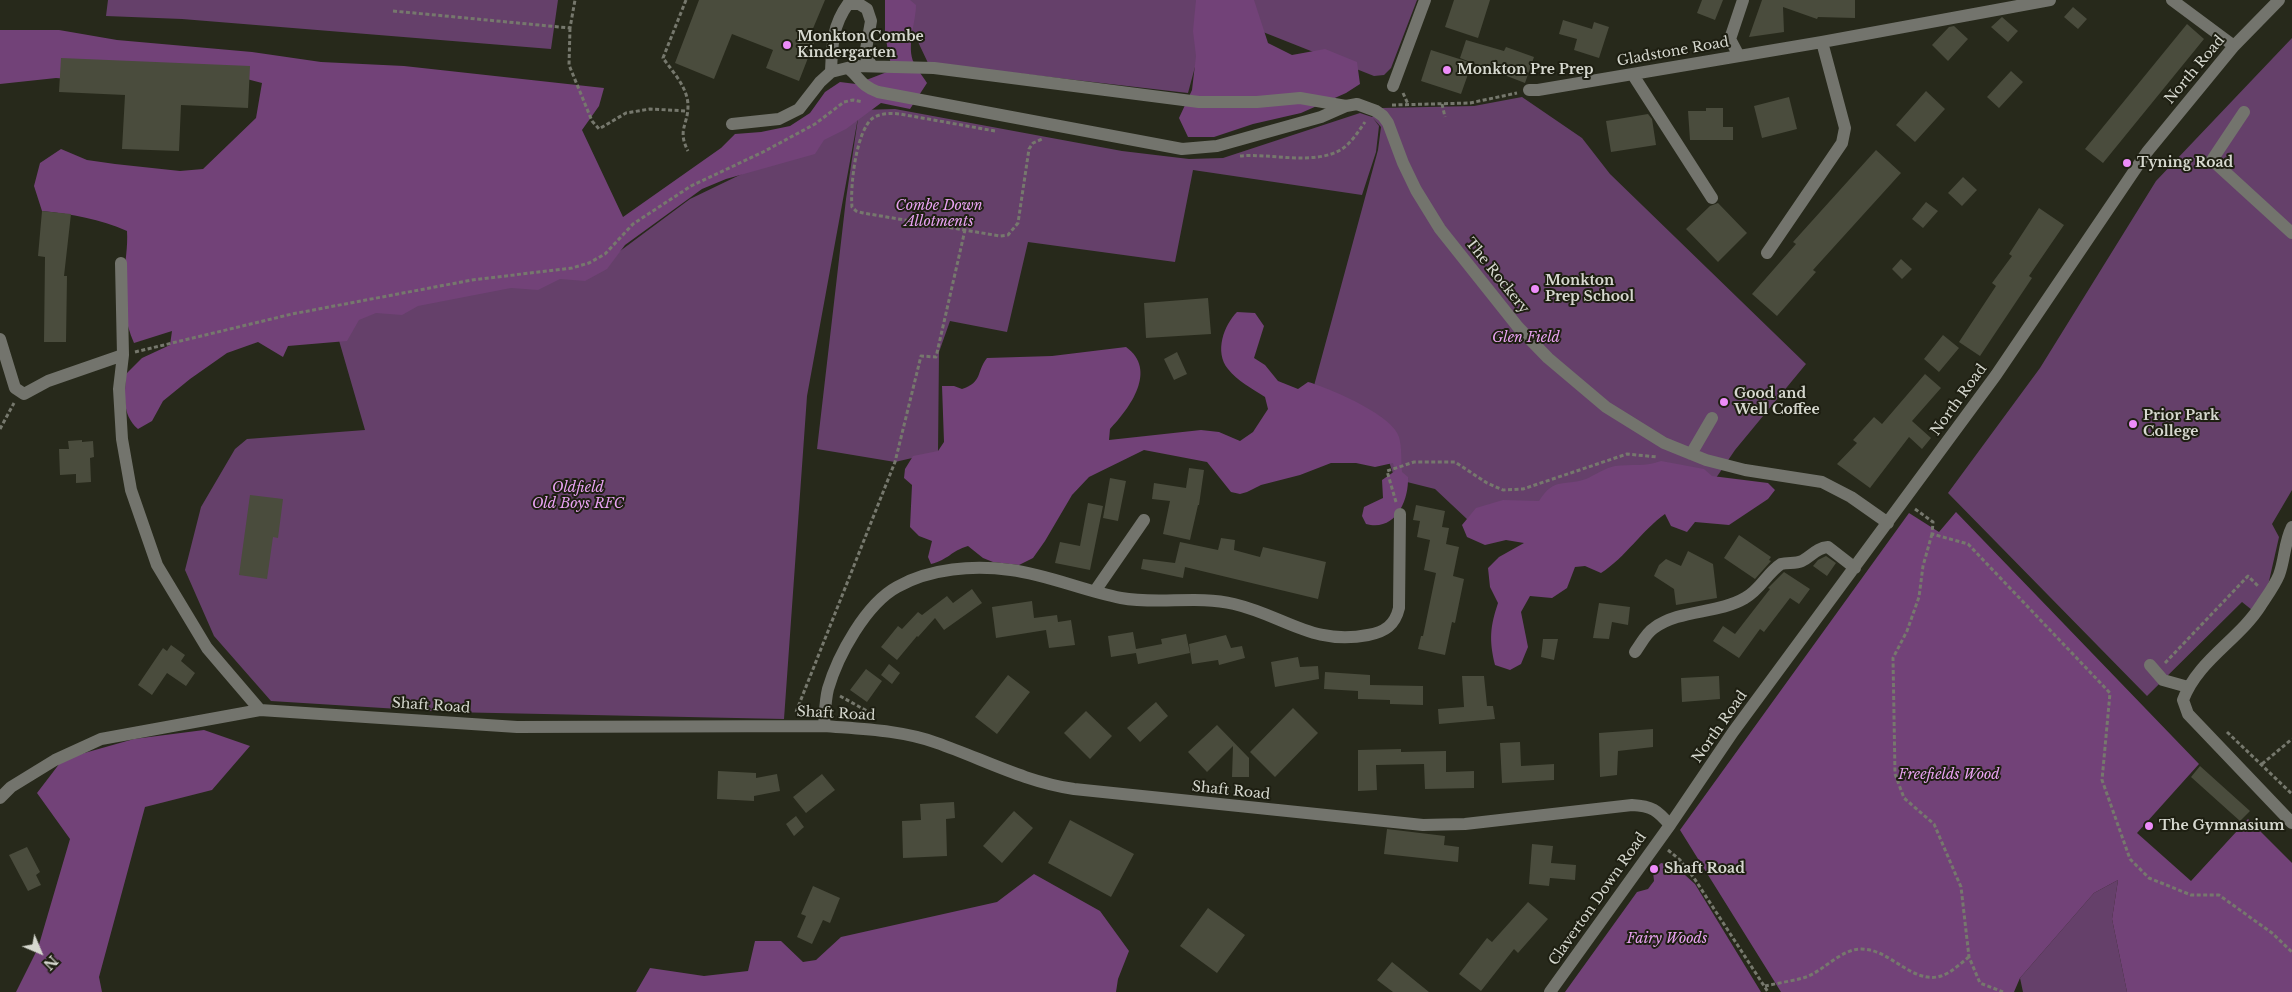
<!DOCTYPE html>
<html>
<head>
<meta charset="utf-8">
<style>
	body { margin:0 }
	#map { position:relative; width:2292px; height:992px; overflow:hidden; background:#27291b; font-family:"Libre Baskerville",serif }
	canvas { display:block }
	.north { position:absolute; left:15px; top:927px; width:50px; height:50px; -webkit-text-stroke:4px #1e1f12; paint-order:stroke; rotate:135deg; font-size:14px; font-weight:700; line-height:20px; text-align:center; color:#d6d8cf }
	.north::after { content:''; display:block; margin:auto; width:18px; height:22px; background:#d6d8cf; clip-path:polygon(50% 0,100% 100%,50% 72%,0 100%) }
</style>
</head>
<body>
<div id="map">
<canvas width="2292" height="992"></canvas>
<div class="north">N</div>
</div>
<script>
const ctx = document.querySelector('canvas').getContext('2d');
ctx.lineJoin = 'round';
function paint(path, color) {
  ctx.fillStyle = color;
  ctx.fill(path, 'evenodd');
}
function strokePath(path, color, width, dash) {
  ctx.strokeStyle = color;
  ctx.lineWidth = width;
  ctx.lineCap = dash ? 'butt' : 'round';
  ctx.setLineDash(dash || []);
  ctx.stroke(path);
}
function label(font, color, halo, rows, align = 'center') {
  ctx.font = font + ' "Libre Baskerville",serif';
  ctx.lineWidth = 4;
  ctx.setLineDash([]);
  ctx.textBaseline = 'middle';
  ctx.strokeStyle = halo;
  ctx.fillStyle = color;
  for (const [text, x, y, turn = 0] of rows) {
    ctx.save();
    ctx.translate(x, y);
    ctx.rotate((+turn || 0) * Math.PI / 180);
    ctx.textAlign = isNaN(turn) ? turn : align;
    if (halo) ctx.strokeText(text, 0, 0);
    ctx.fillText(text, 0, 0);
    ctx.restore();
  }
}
paint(new Path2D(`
	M108,0H558L551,49L182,19L106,16Z
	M907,0H1417L1391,68L1384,75L1374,76L1210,11L1188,93L928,63L903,10Z
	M2292,38V490L2272,524L2279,537L2267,590L2252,610L2242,602L2147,696L1948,493L2040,368L2156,181Z
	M1522,97L1582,138L1610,174L1806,364L1735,450L1699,503L1468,520L1435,489L1395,479L1380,436L1312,393L1378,150L1381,127L1373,118L1379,126L1376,152L1362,195L1193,170L1175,262L1028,242L1007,332L950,321L939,352L938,452L895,462L817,449L846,199L859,112L807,396L784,719L447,712L271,701L214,636L185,570L201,507L235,449L247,439L365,430L331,313L616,254L690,199L748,171L860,110L895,109L1122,151L1189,159L1223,158L1360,113L1372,117L1382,108L1474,106Z
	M2118,880L2112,919L2127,992H2023L2020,978L2094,893Z`), '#65406a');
paint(new Path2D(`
	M885,0H910L916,5C916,22 906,47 914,63C917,70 923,76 927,83L910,109L881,103L846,129L824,140L815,154L726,179L702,189L625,245L607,269L585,281L560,279L538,290L511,288L418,306L402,315L376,313L359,320L347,341L288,346L283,357L258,342L227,353L190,379L163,401L152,421L138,429C121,414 125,394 126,374L142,358L170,345L172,331L134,343C125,323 122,299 124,278C125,261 128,247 127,231C100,219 72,214 42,211L34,186L40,163L61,149L87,160L115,164L180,171L203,169L256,118L262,83L239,77L110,82L56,78L0,84V30H59L117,40L252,52L321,62L404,66L604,88L599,106L582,130L623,217L721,148L735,134L761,132L790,126L810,113L825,92L840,82L856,84L892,70L885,35Z
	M1196,0H1254L1268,43L1292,55L1325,49L1357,62L1360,84L1346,93L1301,113L1253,124L1214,137H1188L1179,118L1192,90L1196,56L1193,31Z
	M1237,312L1255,313L1264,326L1254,358L1265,365L1278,381L1298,389L1308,382C1329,388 1393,415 1399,437C1402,447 1401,461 1402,472L1408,477C1409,501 1395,532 1366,524L1362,516L1364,507L1383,498L1382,480L1395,471L1393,463L1375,467L1356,463H1331L1300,475L1261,485L1247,492L1240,494L1231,492L1207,462L1144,450L1089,477L1072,495L1045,541L1033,558L1019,565L993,562L983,558L968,546C951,551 948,560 931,564L928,557L932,541L919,536L910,527L912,485L904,478L905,469L913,456L938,451L944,442L942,386H954L962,389C983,382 976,372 987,358L1052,356L1126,347C1158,370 1130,408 1110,429L1109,440L1201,430L1219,432L1240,441L1253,432L1268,409L1265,397C1253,389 1237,381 1228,369C1214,352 1224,325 1237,312Z
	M1661,461L1704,469L1712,476L1768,483L1775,490L1768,499L1729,525L1695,522L1687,532L1671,526L1665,514C1641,531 1626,557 1601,573L1585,566L1575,567L1567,588L1552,598L1530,596L1521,612L1528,647L1521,664L1510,670L1495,665C1489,640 1490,627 1498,603L1490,587L1488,568L1499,557L1524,543L1506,540L1485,545L1467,537L1462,525L1476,508L1503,500L1539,501C1555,476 1563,487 1586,479C1595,475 1605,468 1615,466C1631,464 1646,467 1661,461Z
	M1956,512L2199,764L2137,833L2191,881L2248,819L2292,863V992H2127L2112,919L2118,880L2094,893L2020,978L2014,992H1781L1680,830L1909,513L1939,532Z
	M204,730L250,746L212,790L145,807L99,977L102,992H16L38,948L70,839L37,793L63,759L134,739Z
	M1661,863L1675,866L1695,884L1761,992H1565L1637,892L1648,889L1654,881L1653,871Z
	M1034,874L1100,911L1129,951L1118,979L1116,992H636L650,968L704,976L748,971L755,941H781L803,962L816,960L841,937L997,902Z`), '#724278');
paint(new Path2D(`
	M699,0H825L809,38L815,40L799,81L766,68L773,50L732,34L714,79L675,63Z
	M1454,0H1490L1478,38L1445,27Z
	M1702,0H1723L1715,20L1697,13Z
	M1762,0H1855V18L1818,17L1817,19L1783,7L1784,32L1749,37Z
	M2073,7L2087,19L2078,29L2064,17Z
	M2002,17L2018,31L2008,42L1991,27Z
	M1563,20L1592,29L1594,22L1609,27L1599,58L1574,50L1577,39L1559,34Z
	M2187,24L2204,39L2103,163L2085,149Z
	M1954,26L1968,39L1948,61L1932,45L1949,27Z
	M1466,40L1504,51L1506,47L1534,57L1525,83L1460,58Z
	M1431,50L1472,63L1461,94L1421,81Z
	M61,58L250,66L248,108L181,105L179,151L122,149L125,95L59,92Z
	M2011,71L2023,82L1999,108L1987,97Z
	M1926,91L1945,109L1915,142L1896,125Z
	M1789,97L1797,129L1762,138L1754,106Z
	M1706,108H1723V127H1733V140H1690L1688,111H1706Z
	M1648,114L1652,119L1656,145L1611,152L1606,121Z
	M1876,150L1901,173L1813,270L1816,272L1777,316L1752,294L1796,244L1793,242Z
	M1963,177L1977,190L1962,206L1948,193Z
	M1926,202L1938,211L1923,228L1912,219Z
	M1718,203L1747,233L1718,262L1686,229L1710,206Z
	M2039,208L2064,225L2029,276L2032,278L1980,356L1959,342L1996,286L1992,283L2012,256L2009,254Z
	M42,211L71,214L64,276H67L66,342H44L45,257L38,256Z
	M1901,259L1912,269L1902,279L1892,269Z
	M1208,298L1211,334L1146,338L1144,303Z
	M1943,335L1959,348L1939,372L1924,359Z
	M1177,352L1187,374L1174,380L1164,359Z
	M1925,374L1941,388L1912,421L1931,438L1922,449L1909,437L1870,488L1837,464L1857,443L1853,440L1874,417L1882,424Z
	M82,440V442L93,441L94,457L90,458L91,482L76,483V474L60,475L59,449H69L68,441Z
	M1189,468L1204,470L1199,505H1198L1190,540L1163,534L1170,501L1152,499L1154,483L1186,488Z
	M1110,478L1126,481L1118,521L1103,518Z
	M250,495L283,499L278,538L273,537L267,579L239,575Z
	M1088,503L1103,506L1090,570L1055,563L1060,542L1080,546Z
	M1416,505L1445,511L1442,527L1449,528L1446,544L1459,547L1453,576L1464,579L1455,623L1452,622L1445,655L1418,649L1421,636H1423L1436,573L1424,570L1430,540L1417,537L1420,521L1413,520Z
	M1739,535L1771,557L1769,560L1771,561L1755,579L1724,558Z
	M1221,538L1235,540L1234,550L1260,557L1263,547L1326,562L1318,599L1185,567L1183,578L1141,569L1143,559L1175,563L1180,542L1218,550Z
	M1688,551L1713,564L1717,598L1676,605L1674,589L1654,576L1659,565L1666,559L1681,566Z
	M1826,556L1836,563L1827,576L1813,566L1818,560Z
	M1784,572L1810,589L1799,604L1790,598L1764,632L1760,629L1739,658L1713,641L1723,626L1735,634L1770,589L1768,588Z
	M972,589L982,603L944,630L935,618L918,637L917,636L897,660L881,647L898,626L902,629L918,612L922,615L947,596L953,603Z
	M1032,601L1034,618L1057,615L1058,622L1071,620L1075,645L1049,648L1046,630L996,638L992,607Z
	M1599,603L1630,607L1628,625L1612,622L1609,639L1593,638Z
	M1133,632L1136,649L1162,644L1161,639L1186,634L1190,653L1138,664L1136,653L1111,657L1108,636Z
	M1226,635L1231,648L1242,646L1245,658L1219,665L1218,660L1192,664L1189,644Z
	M1543,639H1558L1554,660L1541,657Z
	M171,645L185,655L181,661L195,673L186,686L167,673L152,695L138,685L163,648L167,651Z
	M1298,657L1300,667L1318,666L1319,679L1275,687L1271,662Z
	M889,664L900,673L892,684L881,675Z
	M866,669L882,681L867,702L850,690Z
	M1325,672L1370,675V685L1423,686V705L1390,704V700L1358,699V691L1324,689Z
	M1008,675L1030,692L997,734L975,717Z
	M1462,676H1484L1487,706H1493L1495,719L1439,724L1438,709L1464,707Z
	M1719,676L1720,699L1682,702L1681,678Z
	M1156,702L1168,716L1140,742L1127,728Z
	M1293,708L1318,733L1275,777L1250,752Z
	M1086,711L1112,736L1090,759L1064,733Z
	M1217,725L1249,758V777H1232L1233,746L1207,772L1188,752Z
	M1653,729V747L1618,751L1617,775L1600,777L1599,733Z
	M1520,742L1521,766L1554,764V780L1502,783L1500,743Z
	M1401,749V752L1446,751V772L1474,771V788L1425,789L1424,764L1376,765L1377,790L1358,791V750Z
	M2200,766L2250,811L2240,821L2191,777Z
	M718,771L756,773V778L777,774L780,791L754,796V801L717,799Z
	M822,774L835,790L806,813L793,797Z
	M954,802L955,818L946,819L947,856L903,858L902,821L921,820L920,804Z
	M1014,811L1033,828L1002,863L983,846Z
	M796,816L804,827L794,836L786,824Z
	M1070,820L1134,854L1111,897L1048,863Z
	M1387,829L1445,836L1444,845L1459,847L1458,862L1384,854Z
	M1532,844L1553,846L1551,863L1576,865L1575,880L1550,878L1549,886L1529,884Z
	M27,847L40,872L36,875L41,885L28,891L9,855Z
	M813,886L840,898L830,923L823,920L812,944L797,937L806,916L801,914Z
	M1528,902L1548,919L1518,953L1514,949L1481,991L1459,974L1487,938L1492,942Z
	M1208,908L1245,935L1217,973L1180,946Z
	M1392,962L1429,992H1393L1377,980Z`), '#4a4c3d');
strokePath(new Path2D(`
	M686,0L663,58C673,72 688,88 688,106C688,125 677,130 688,151
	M393,11L570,28L575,0
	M570,28L569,65L592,121L599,129L626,113L650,109L687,111
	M1403,93L1408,104
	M1442,104L1445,117
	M1392,105L1470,103L1517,93
	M995,131L900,114C891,113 881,113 873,118C856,130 850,187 852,207L856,211L863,213L1000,236L1008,235L1018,223L1029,149L1033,143L1042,139
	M1240,156C1270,153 1315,166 1342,149C1351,143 1358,132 1365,122
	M135,352L292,314L472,280L572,268L589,263L605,254L633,224L691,186L763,152L815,124L844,102L853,100L863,102
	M0,429L14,403
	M1396,502L1387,471L1414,462H1455L1487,483L1503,490L1523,489L1627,454L1657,457
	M1915,509L1933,522L1932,534L1968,544L2110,693L2102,780L2130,859L2149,878L2191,895H2219L2272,933L2292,952
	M1932,534L1923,566L1919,597L1907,631L1893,658L1895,774L1904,798L1934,824L1961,887L1969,957L1980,983L2003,992
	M2165,663L2248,576L2258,586
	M840,696L874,715
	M796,712L895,462L921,356L936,357L965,230
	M2227,732L2292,794
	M2262,764L2292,739
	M1668,850L1680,860L1694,878L1768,992
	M1765,986C1778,983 1793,981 1806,977C1823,971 1840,950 1860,949C1890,948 1912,985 1941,976C1951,973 1961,963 1969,957`), '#76786d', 3, [4, 2.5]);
strokePath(new Path2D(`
	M2172,0L2234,46
	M1739,56L1730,39L1743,0
	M848,68C861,79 860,85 878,92L1182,149L1217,146L1321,117L1346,106L1357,104L1376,111L1383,116L1388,123L1403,163L1416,190L1440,229L1518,327L1548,358L1606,407L1664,443L1706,460L1745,470L1822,482L1851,497L1888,523
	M831,72C832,46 832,26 848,4H859L867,9L871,21L865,55L872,66
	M1633,75L1712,198
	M1393,86L1425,0
	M1529,90H1538L1822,42L2050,0
	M2244,112L2212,160L2292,233
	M732,124L779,119L799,109L820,82L831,72L855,66L934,68L1199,102H1257L1300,98L1346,106
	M1767,253L1842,143L1845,128L1822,42
	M121,263L123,355L119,389L122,439L131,490L157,565L207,648L260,710
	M0,339L15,388L24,394L48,381L123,355
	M1691,454L1712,418
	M2292,527C2284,543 2285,559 2279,575C2275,585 2267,596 2261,605C2239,640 2198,660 2183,700L2188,714L2292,823
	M1095,591L1144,520
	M1635,652C1641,644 1646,633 1654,628C1680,609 1718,614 1745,598C1761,589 1767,573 1781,564C1788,562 1795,564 1802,561C1812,556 1816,548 1828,547L1855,568
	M2150,665L2163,680L2188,687
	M824,726C825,714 825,701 828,689C838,655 866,604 897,587C930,568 974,565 1011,570C1049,575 1084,591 1121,598C1158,605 1197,595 1234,604C1285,616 1313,646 1368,635C1385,632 1395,625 1399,608L1400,514
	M0,798L11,787L55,760L101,739L260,710L517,727L824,726C861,729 902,730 937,743C983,759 1025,782 1074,789L1423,825L1465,824L1632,805C1652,806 1657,810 1670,825
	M1550,992L1670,825L1733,732L1996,375L2147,152L2234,46L2279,0`), '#73746d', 12);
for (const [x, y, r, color] of [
	[787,45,5,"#ed8cf9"],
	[1447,70,5,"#ed8cf9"],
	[2127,163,5,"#ed8cf9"],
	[1535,289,5,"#ed8cf9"],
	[1724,402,5,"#ed8cf9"],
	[2133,424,5,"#ed8cf9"],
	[2149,826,5,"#ed8cf9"],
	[1654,869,5,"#ed8cf9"]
]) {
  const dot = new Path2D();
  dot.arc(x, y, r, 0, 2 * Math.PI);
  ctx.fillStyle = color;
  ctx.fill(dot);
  strokePath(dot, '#1e1f12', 2);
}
label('bold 14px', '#d6d8cf', '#1e1f12', [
	["Monkton Combe",797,37],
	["Kindergarten",797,53],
	["Monkton Pre Prep",1457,70],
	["Tyning Road",2137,163],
	["Monkton",1545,281],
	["Prep School",1545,297],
	["Good and",1734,394],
	["Well Coffee",1734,410],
	["Prior Park",2143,416],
	["College",2143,432],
	["The Gymnasium",2159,826],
	["Shaft Road",1664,869]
], 'left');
label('14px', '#d6d8cf', '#1e1f12', [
	["Gladstone Road",1673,52,-10],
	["North Road",2195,70,-50],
	["The Rockery",1497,276,51],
	["North Road",1959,400,-54],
	["Shaft Road",431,706,4],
	["Shaft Road",836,714,3],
	["North Road",1720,727,-55],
	["Shaft Road",1231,791,6],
	["Claverton Down Road",1598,899,-55]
]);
label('italic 14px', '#e8a2f1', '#1e1f12', [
	["Combe Down",939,206],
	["Allotments",939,222],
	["Glen Field",1526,338],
	["Oldfield",578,488],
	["Old Boys RFC",578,504],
	["Freefields Wood",1949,775],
	["Fairy Woods",1667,939]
]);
</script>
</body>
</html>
